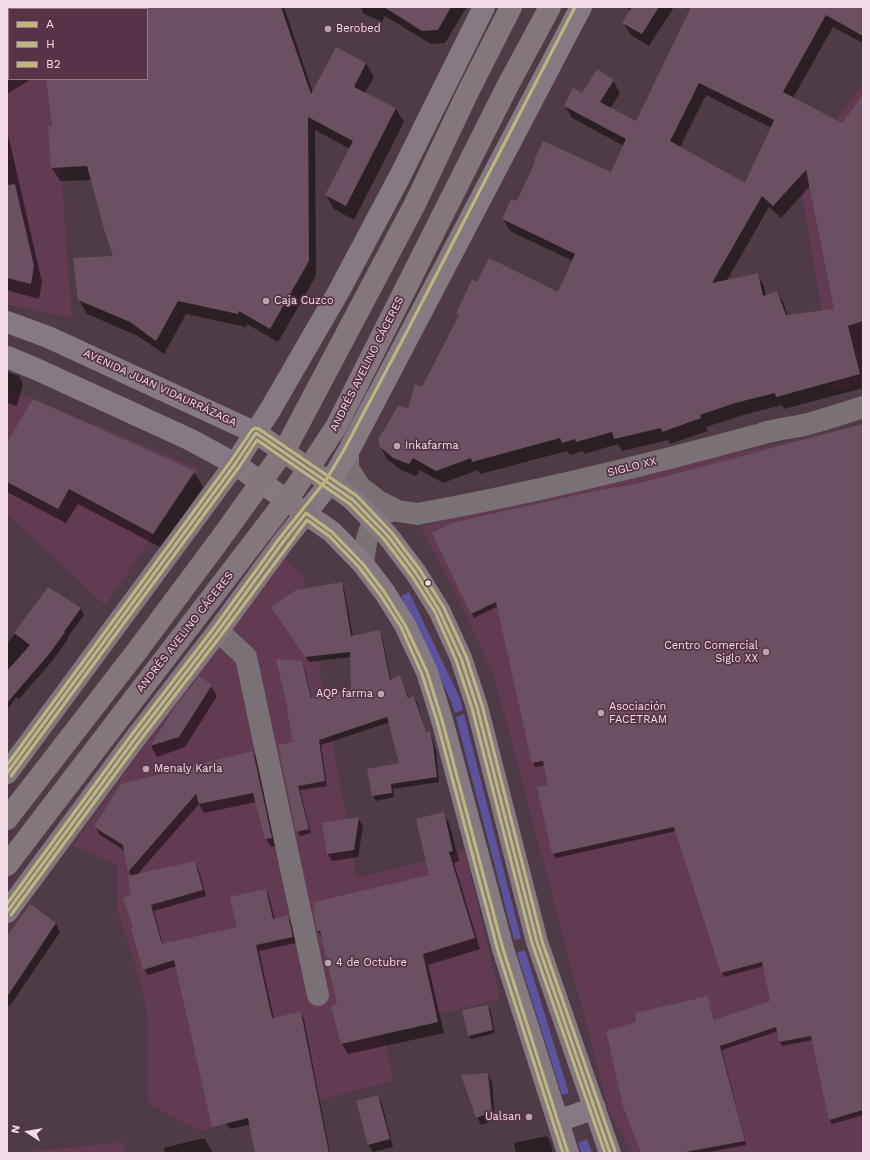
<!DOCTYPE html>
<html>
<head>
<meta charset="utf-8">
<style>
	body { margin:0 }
	#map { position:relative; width:870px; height:1160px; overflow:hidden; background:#4e3b46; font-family:"Work Sans",sans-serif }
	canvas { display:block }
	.frame { position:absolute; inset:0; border:8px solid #f3dce8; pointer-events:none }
	.legend { position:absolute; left:8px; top:8px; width:140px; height:72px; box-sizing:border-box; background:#563347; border:1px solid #957787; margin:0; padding:5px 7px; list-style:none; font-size:12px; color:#f3dce8 }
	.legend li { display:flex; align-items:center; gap:8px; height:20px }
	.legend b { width:20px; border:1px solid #957787 }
	.north { position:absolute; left:8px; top:1112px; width:40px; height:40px; -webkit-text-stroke:3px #563347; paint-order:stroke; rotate:282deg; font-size:11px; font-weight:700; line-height:16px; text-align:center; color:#f3dce8 }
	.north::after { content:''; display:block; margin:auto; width:14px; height:18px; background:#f3dce8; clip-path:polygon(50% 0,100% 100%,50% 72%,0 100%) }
</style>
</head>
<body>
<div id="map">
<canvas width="870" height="1160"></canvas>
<div class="frame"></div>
<ul class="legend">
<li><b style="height:5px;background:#bdb77e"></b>A</li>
<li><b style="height:5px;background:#bdb77e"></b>H</li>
<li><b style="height:5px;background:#bdb77e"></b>B2</li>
</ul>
<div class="north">N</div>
</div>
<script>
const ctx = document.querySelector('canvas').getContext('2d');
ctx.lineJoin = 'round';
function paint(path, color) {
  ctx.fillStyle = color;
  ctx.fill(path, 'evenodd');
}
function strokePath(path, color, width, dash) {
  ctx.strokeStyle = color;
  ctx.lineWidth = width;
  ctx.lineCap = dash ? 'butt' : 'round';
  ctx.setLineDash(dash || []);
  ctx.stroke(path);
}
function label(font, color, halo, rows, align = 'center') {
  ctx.font = font + ' "Work Sans",sans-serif';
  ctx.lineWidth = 3.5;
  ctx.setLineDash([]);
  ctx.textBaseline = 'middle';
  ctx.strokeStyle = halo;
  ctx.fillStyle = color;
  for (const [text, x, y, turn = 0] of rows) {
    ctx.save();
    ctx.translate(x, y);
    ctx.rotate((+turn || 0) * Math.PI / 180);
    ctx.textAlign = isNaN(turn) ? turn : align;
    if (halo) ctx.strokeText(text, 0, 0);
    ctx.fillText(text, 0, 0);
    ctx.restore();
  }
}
paint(new Path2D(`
	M7,7H48V9H9V79H54L72,318L7,305Z
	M863,84V384L835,390L798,170Z
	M7,388L200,469L105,605L7,514Z
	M863,424V1153H632L609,1110L494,675L457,596L420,526Z
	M280,554L303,576L357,878L465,851L500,999L383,1028L393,1081L200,1131L148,1104L147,1012L136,966L117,910V865L73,846Z
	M124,1142L125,1153H14Z`), '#623a51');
paint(new Path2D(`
	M409,592L459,696L463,710L455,713L450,699L401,596Z
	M464,714L521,938L514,940L456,717Z
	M525,950L569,1093L562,1095L517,953Z
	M587,1139L592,1153H581L578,1143Z`), '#5c529d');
paint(new Path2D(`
	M7,7H14V9H9V79H28V81L7,94Z
	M95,7H284L313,93L366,63L374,77L365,93L396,109L404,122L354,220L334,209L326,195L350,149L315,130L316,276L278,342L247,324L246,327L186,314L164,354L138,336L87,314L79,300L114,257L92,180L60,181L52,168L53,127L47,79H147V9H95Z
	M360,7H467L445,43L431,44L385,16L382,22L364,14Z
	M626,7H674L649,46L631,35L623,23L631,11Z
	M692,7H863V43L833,27L793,98L843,124L863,97V388L784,409L782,405L743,415L706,427L708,431L670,444L668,440L622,451L618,444L584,454L583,451L570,455L567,451L480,474L478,470L443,483L420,470L416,476L401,470L387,459L380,446L422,388L459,317L457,314L478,283L559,293L573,261L510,231L503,219L517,203L612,174L624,146L572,118L565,106L583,94L613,80L620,93L610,109L636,122ZM706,95L772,128L745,184L680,147ZM810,186L835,310L788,316L784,304L777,292L766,296L764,286L757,274L727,280L769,207L781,218Z
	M7,130L42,282L39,299L7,290Z
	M7,372L19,376L23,384L17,406L7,403Z
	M863,425V1115L832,1124L830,1120L813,1040L782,1046L780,1042L778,1031L722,1050L746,1145L704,1153H642L637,1023L707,997L709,1001L715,1021L772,1002L764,966L724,977L676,831L556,858L553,854L549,785L545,765L535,767L533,763L498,606L474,618L433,533L636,485Z
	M7,444L194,472L203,487L162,548L78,504L66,523L7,492Z
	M341,583L344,588L353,637L379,631L382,636L391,680L402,682L409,698L414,697L417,702L426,733L429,732L432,737L436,751L439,782L393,789L394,797L376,801L373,796L400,764L390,722L321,745L327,786L300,790L311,833L300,836L297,831L294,742L290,710L301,662L304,667L312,699L352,689L351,657L309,662L275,612Z
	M49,588L81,609L84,615L67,638L68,639L53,660L19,699L16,697L7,710V644Z
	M211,686L217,696L185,747L157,757L151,746L177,706Z
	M253,752L258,761L276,846L271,847L266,839L256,802L204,813L199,804L136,876L195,862L198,868L206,896L154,911L163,945L238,928L266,890L269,896L275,920L288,916L291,923L296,943L259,951L274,1019L301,1013L304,1019L330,1153H256L251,1124L231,1129L211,1107L177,966L148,975L144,969L134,928L132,877L129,872L125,851L100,835L95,827Z
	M443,813L449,823L459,861L454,863L480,949L428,965L444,1033L348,1054L342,1044L332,1006L338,1005L323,939L318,931L430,876Z
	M358,818L363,826L358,857L332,861L328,854Z
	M30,905L56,924L60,932L10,1006L7,1004V937Z
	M488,1006L490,1009L495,1033L471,1039L468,1035Z
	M488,1074L492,1082L495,1120L481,1125L477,1117Z
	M378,1097L382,1104L393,1147L373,1152L368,1145Z
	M547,1136L551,1144L553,1153H516L514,1143Z
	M199,1139H205L213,1153H165L164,1148Z`), '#0007');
paint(new Path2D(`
	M147,7H281L311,94L336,47L366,63L354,87L396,108L346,206L325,195L353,141L308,117L309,261L270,329L239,311L238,314L178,301L156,341L130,322L78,300L73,258L113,256L104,229L87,166L51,168L48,126H52L46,79H147Z
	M384,7H451L438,30L422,31Z
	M632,7H659L642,34L622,23Z
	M691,7H863V36L826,15L783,92L842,123L863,95V321L848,326L860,374L776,397L775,393L735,403L700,415L701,418L662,432L661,428L614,439L612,432L576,442L575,439L562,443L560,438L472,462L471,458L436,471L413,458L409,464L393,458L379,446V438L398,406L408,408L415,384L422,387L459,315L456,314L472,279L477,282L489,258L558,292L575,254L502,219L511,199L517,201L535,162L534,161L543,141L611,172L626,139L564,106L573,88L582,93L597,69L614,80L600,102L636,121ZM699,83L774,120L745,183L670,141ZM806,170L834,309L786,315L777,291L763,296L758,273L712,283L762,196L773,206Z
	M15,184L34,266L31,284L7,278V185Z
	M33,399L195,471L153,534L69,489L58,509L7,482V442Z
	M863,424V1110L829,1120L811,1036L779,1042L776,1027L720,1046L745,1141L680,1153H641L623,1106L606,1031L636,1022L635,1013L708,996L714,1020L770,1001L762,962L721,973L674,827L552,854L537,787L548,785L543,761L532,763L496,602L471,614L432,533L451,523L600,490L636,484Z
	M342,582L351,636L380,630L390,680L400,675L408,698L414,696L426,732L430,731L433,745L437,777L391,784L392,793L372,796L367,769L399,763L387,717L319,740L325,781L298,786L309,829L296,832L278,745L293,742L287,710H288L276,659L302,661L311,698L351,689L350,652L305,657L271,607L296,590Z
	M48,587L81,608L64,632H65L50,653L7,703V671L30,645L14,633Z
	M199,676L212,685L179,737L150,746L176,706Z
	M253,751L272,838L265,839L253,793L199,804L196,794L128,872L123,845L94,827L121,784Z
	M444,812L453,851L449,852L475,938L423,954L438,1022L341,1044L331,1006L337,1004L320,931H317L313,910L315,909L314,902L429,875L416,819Z
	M359,817L354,850L327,854L322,823Z
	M195,861L203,890L151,905L162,944L237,927L230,897L266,889L273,919L288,915L293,937L256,945L272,1018L301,1012L329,1153H255L248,1118L212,1127L174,960L143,970L131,928L133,927L123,898L131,895L128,876Z
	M30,904L56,923L7,997V936Z
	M488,1005L493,1030L468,1036L462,1010Z
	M488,1073L492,1112L476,1118L461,1075Z
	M378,1095L390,1139L368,1145L356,1101Z`), '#6b5061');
strokePath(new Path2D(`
	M348,452V468L360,487L378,501L398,511L417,514C533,493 647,465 761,434C776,429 792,428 808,424C826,419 845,413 863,407
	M363,564C365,546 368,516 389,512
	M218,631L246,657L318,995`), '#7a7176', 22);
strokePath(new Path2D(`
	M7,322L48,337L256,433L330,483L353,500L388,536L416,573L439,610L461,658L477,707L537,942L610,1153
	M7,357L36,369L191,440L235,464L332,532L363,564L385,593L405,625L427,672L442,720L503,949L568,1153
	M235,464L270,410L339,291L400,176L484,7
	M306,513L330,483L348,452L581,7
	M558,1121L595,1108`), '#857a81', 22);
strokePath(new Path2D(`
	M7,773L235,464
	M7,819L137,651L221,538L287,446L416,202L467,94L511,7
	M7,865L296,487L336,427L507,87L550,7
	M7,912L134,740L218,631L283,542L306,513`), '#84767d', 22);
strokePath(new Path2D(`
	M7,773L235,464L256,433L353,500L388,536L416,573L439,610L461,658L477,707L537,942L610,1153
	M7,912L134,740L218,631L283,542L306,513L332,532L363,564L385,593L405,625L427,672L442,720L503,949L568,1153`), '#bdb77e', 3);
strokePath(new Path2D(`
	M11,776L239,467L257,440L350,504L384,539L412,576L435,612L456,660L472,708L532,943L605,1153
	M11,915L138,743L222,634L307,520L329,536L359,567L381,596L401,627L422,674L437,721L498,951L563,1153`), '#bdb77e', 3);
strokePath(new Path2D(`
	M7,765L231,461L252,430L255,428L259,429L357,496L392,533L420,570L444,608L466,656L482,705L542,941L615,1151
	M7,904L130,737L214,628L279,539L326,480L344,450L402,341L575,7`), '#bdb77e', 3);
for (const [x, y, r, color] of [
	[328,29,4,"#b9a4af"],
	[266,301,4,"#b9a4af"],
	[397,446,4,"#b9a4af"],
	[428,583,3.5,"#f3dce8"],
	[766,652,4,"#b9a4af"],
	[381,694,4,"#b9a4af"],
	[601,713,4,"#b9a4af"],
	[146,769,4,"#b9a4af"],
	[328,963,4,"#b9a4af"],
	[529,1117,4,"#b9a4af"]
]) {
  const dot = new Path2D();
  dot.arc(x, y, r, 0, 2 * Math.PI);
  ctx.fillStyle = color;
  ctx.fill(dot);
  strokePath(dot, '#563347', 1.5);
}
label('11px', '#f3dce8', '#563347', [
	["Berobed",336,29],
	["Caja Cuzco",274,301],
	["Inkafarma",405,446],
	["Centro Comercial",758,646,"right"],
	["Siglo XX",758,659,"right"],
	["AQP farma",373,694,"right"],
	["Asociación",609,707],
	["FACETRAM",609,720],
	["Menaly Karla",154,769],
	["4 de Octubre",336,963],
	["Ualsan",521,1117,"right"]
], 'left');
label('11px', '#f3dce8', '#563347', [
	["ANDRÉS AVELINO CÁCERES",367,364,-63],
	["AVENIDA JUAN VIDAURRÁZAGA",160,388,25],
	["SIGLO XX",632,467,-14],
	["ANDRÉS AVELINO CÁCERES",185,632,-52]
]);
</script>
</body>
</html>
